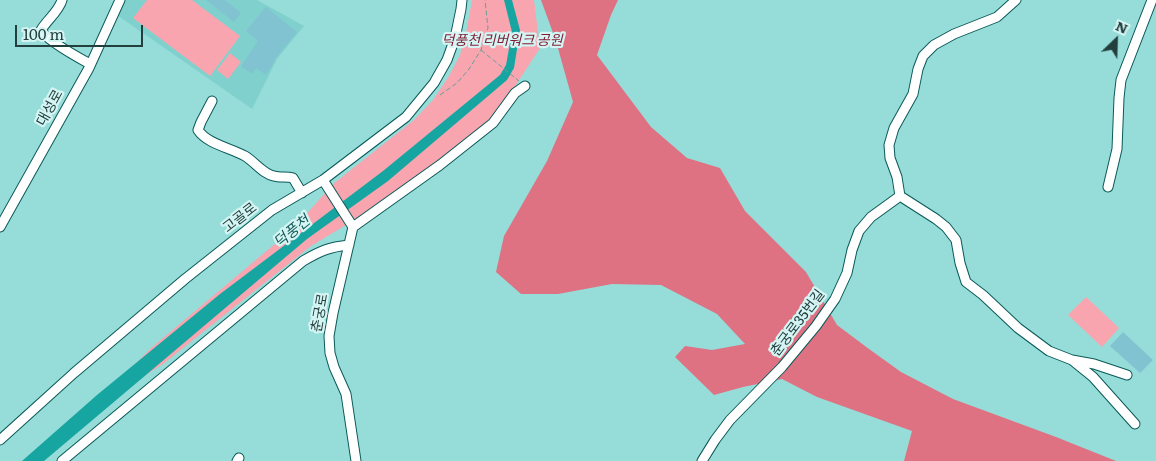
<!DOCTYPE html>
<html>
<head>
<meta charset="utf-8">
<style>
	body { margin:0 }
	#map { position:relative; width:1156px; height:461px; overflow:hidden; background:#96dcd9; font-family:Literata,serif }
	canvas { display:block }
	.north { position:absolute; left:1091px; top:15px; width:50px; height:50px; -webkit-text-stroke:4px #d4f5f3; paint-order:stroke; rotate:24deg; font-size:14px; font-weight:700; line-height:20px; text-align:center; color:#223e3d }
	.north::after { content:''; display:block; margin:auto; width:18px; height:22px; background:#223e3d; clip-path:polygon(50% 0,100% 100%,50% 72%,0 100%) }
	.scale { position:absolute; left:15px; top:25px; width:128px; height:22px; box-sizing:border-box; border:2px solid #223e3d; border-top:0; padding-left:6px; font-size:15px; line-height:18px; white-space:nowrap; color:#223e3d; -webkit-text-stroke:4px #d4f5f3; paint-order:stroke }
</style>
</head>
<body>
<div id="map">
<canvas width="1156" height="461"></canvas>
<div class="north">N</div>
<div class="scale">100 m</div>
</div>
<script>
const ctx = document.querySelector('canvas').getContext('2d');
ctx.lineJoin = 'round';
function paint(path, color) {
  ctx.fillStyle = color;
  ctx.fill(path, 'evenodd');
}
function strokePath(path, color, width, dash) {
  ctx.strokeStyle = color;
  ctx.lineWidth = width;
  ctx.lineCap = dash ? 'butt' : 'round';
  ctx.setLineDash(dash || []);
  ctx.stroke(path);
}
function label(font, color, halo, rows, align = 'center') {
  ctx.font = font + ' Literata,"Noto Sans KR",serif';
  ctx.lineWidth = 4.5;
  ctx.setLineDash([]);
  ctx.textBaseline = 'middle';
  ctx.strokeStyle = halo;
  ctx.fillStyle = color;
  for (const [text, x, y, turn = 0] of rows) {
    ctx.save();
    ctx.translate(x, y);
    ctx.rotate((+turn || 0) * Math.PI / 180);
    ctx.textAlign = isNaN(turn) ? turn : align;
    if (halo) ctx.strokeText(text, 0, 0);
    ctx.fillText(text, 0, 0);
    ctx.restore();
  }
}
paint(new Path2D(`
	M125,0H257L304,26L277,59L252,109L117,15Z`), '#80d1ce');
paint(new Path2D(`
	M147,0H192L240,36L210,76L133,18Z
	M472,0H534L540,48L508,97L483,127L451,152L356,219L311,246L163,364L89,411L150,349L295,227L333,184L414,120L433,100L449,76L460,55L466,33Z
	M230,53L241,62L228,79L217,70Z
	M1086,297L1119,328L1102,347L1068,315Z`), '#f9a5af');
paint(new Path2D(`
	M541,0H618L611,15L597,55L651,127L687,158L720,168L745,211L806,272L837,325L869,349L901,372L953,399L1056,437L1116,461H904L912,431L817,397L782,379L743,387L714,395L675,357L685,346L712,350L745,344L717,314L661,285L612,284L558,294H521L496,272L504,236L547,161L573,102L556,41Z`), '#df7282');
paint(new Path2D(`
	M504,0H512L520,30L514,68L507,80L388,181L307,239L44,461H22L97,395L220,294L383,171L500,75L506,65L512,32Z`), '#17a5a2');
paint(new Path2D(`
	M206,0H225L241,13L234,22Z
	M266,7L297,32L274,60L275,61L266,75L256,68L252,74L241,66L258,41L246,31Z
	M1123,332L1153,360L1140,373L1110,346Z`), '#81c3d1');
const minor = new Path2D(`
	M62,0C59,11 47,20 41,30C46,40 79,58 90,64
	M1016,0L997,17L954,34L934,45L923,56L918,69L913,94L894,128L889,145L890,158L897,177L900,196L936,219L946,227L956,240L960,263L966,282L983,295L1018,328L1049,351L1072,360L1093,377L1135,424
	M212,101L201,122L198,130C207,144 231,148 245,156C255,162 263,174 274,176C280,178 287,176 293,178L302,193
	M323,180L353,227
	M1108,187L1117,149L1119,98L1121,80L1152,0
	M0,227L89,68L120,0
	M353,227L333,313L329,336L330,353L334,367L346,394L356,461
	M353,227L440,165L493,123L515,93L525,86
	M1072,360L1094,364L1127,375
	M0,440L74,373L185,279L272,210L323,180L406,117L434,83L447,60L455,38L461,9L462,0
	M62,461L303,261C320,251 329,247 349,245
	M237,461L239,458
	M702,461L715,440L730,420L782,367L816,326L835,299L847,273L852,250L859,231L871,217L900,196`);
strokePath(minor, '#095a58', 11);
strokePath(new Path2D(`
	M481,50L519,81
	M440,95L457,83L469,69L481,50L488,28L485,0`), '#689d9b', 1, [5, 2.5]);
strokePath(minor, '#fff', 9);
label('italic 14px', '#801e35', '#d4f5f3', [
	["덕풍천 리버워크 공원",502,41]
]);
label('14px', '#223e3d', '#d4f5f3', [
	["대성로",50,108,-61],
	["고골로",240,218,-38],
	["춘궁로",320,313,-80],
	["춘궁로35번길",798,323,-53]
]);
label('italic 15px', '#155b59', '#d4f5f3', [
	["덕풍천",292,232,-39]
]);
</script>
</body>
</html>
